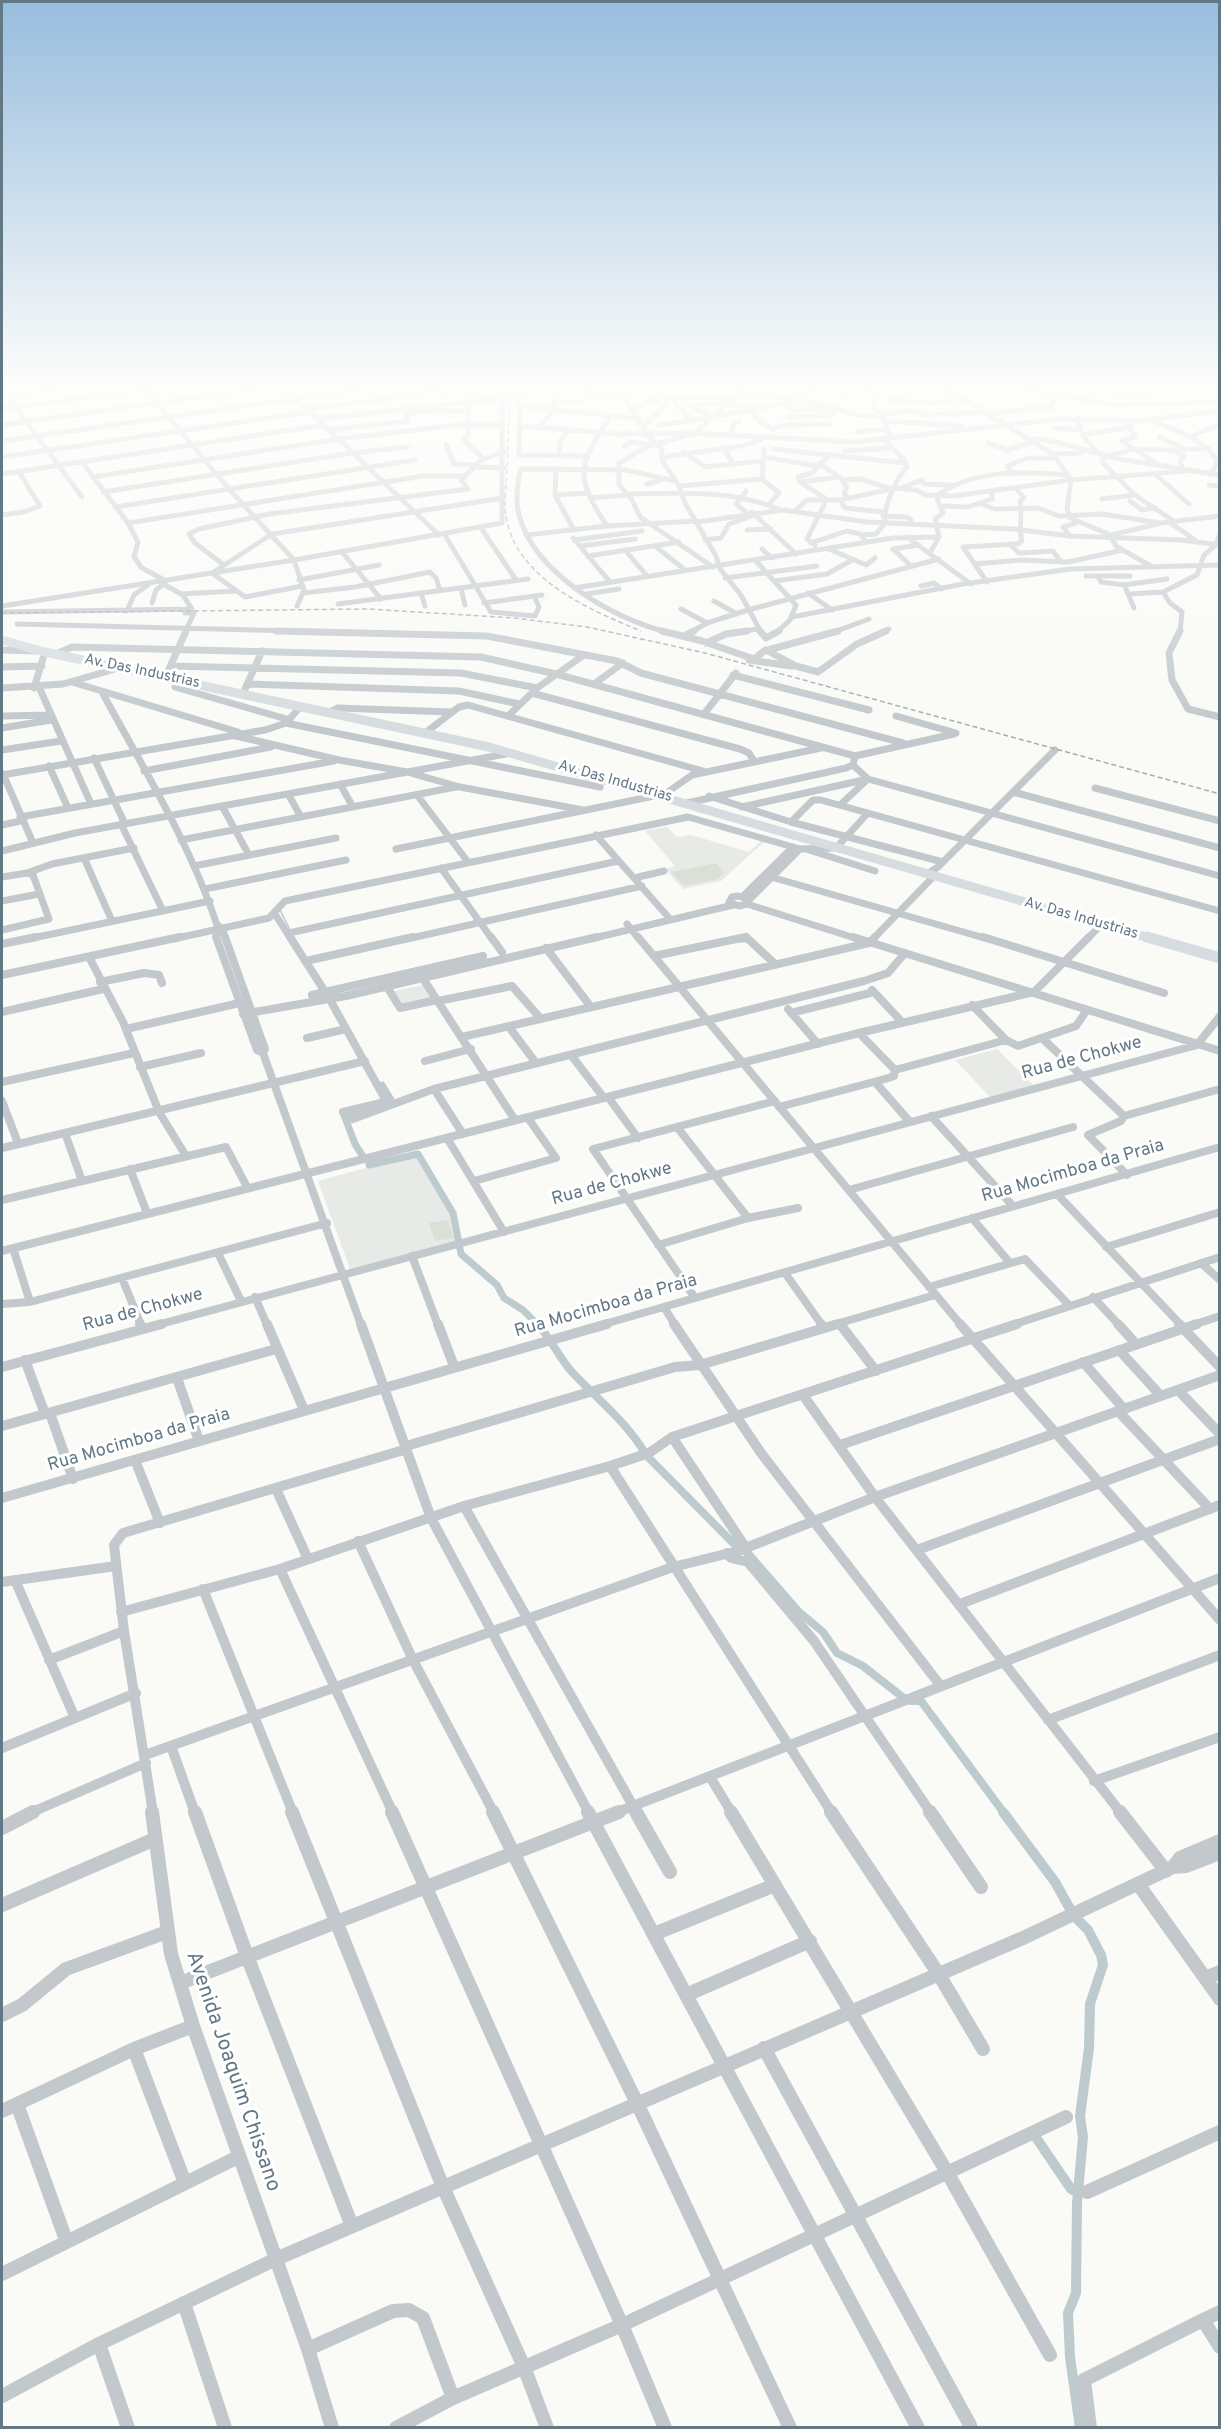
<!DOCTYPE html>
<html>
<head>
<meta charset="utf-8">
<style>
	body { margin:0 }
	#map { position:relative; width:1221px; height:2429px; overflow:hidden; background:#fafaf7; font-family:Overpass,sans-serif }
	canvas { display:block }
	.frame { position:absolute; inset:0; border:3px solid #627885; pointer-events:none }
</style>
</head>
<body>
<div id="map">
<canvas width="1221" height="2429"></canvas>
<div class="frame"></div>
</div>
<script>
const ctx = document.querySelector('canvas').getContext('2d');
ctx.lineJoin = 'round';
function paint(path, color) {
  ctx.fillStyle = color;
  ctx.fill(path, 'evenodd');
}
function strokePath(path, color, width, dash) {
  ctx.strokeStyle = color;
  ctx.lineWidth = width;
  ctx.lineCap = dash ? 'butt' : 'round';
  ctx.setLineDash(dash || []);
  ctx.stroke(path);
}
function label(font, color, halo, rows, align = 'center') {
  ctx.font = font + ' Overpass,sans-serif';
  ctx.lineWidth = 6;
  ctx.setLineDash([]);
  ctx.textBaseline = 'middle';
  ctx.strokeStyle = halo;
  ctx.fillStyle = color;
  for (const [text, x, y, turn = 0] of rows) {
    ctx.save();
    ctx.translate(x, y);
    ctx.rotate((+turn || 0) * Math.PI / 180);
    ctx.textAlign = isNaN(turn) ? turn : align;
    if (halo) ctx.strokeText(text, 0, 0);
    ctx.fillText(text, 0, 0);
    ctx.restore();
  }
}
paint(new Path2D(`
	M667,827L677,837L691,835L749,852L762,840L765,841L721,881L683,889L665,869L675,866L645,831Z
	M423,985L433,999L401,1007L391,992Z
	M997,1049L1035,1087L991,1098L955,1060Z
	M418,1154L449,1207L457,1229L456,1241L350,1269L318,1181Z`), '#e8eae8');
paint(new Path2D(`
	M716,863L724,872L718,879L684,886L671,872Z
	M448,1220L454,1238L435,1241L429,1223Z`), '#dae0d6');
strokePath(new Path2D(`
	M280,910L291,932`), '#bdcace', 1.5);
strokePath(new Path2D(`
	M382,1085L393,1103L390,1104
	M362,1113L344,1115L355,1144L364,1158
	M369,1165L418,1154L453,1213L461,1254L497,1285L504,1298L523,1310L538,1325`), '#bdcace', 7);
strokePath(new Path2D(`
	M537,1324C551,1338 559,1358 572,1372C598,1400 627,1422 646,1455L735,1545L744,1549L798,1611L823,1632L837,1653L863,1666L905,1699
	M911,1701H921L1004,1813`), '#bdcace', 8);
strokePath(new Path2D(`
	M1003,1812L1055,1882L1074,1916L1088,1930L1101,1955L1103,1965L1090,2004L1089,2048L1080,2116L1083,2137L1077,2203L1076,2293L1068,2313L1070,2357L1080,2428
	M1037,2139L1071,2189L1079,2193`), '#bdcace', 10);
strokePath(new Path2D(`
	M2,389L82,497
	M145,389L229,489L294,560L304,590L297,606
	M286,389L439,535
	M440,389L451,402
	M520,389L519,455L585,456
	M587,389L595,395H623
	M620,389L646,434L662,449V460L679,486L685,503L716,556L720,569L741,595L761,632
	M846,389L848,397
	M868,389L876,397L873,406L882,415L890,436
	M947,389L1053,454L1082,453
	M1023,389L1115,405L1220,402
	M1075,389H1090L1089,395L1079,399
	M1215,389L1220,391
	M742,391L790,399
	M1113,395L1150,394
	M4,396L53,389
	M794,397L823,406
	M895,397L889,399L934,403L962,398
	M676,399V404L690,420
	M555,401L581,402L593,395
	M653,401L696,397L734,399
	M784,402L793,410L836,409L857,415L883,416
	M699,404L750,406
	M691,405L711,417L775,405L813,389
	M519,406L640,419
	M2,409L150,389
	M307,409L392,398L435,389
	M751,410L759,421L773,429L783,425L829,424
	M634,411L661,393
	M989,414C1011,412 1030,408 1052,407L1056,391
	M882,415L909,411L928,415L986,412
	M788,417L834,415
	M1078,418L1082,435L1099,454
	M317,419L502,398
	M885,421L960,426
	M1126,421L1135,437L1122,441L1157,464
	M1153,421C1178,431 1202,438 1218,461L1211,474
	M408,422L406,414L436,410L467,411
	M2,425L254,389
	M467,425H503
	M659,425L709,418
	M520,426L617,434L688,433L855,442L1059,419L1139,421L1220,411
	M538,427L554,410L555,389
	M644,427L665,405
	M1054,428L1081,430
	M329,430L407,421
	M857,432L887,429
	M1082,435L1131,427
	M730,436L734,424L739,422
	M1191,436L1220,425
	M1159,437L1181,447
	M1025,438L1053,441L1119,459L1220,475
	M2,441L363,389
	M988,443L1007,450L1032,442
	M446,444L454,464L477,465
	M624,446L630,442L650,445
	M722,447L734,464L763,461
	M764,449L762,479L779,493L769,504
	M773,449L829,455
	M845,451L891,448
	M684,452L705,467L734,464
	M1053,454L1071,480L1067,509L1070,518L1111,535
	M559,455L560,441L569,429
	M1106,455L1102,462L1135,495L1175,522
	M1112,455L1134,449L1173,450
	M2,457L309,412
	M764,457L816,466
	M662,458C693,450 734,452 762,439
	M483,459L504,452
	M82,462L128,523L138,542L134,557L142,568L166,581
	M819,463L841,478L847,488L844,493L847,497
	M475,467L504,468
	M1183,470L1180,461L1184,456L1174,450L1209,448
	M556,471L555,495L574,530
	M2,474L324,425
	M1013,474L1007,466L1028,458H1054
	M1155,474L1189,504
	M93,477L338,439L467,424
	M842,480L861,479L889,488
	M800,482L798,477L812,473L829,455L906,463
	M800,482L839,477
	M800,482L828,500
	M647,484L664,479
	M1209,485L1220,486
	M679,486L762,479
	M903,487L922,480L924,484L951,485
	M746,491L736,504L747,513
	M103,492L352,453L407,447
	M627,494C677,493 733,489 780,510
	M555,495L587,493
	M936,496C975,469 1020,471 1066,475
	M590,498L628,495
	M1102,499L1135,495
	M1130,501L1142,510L1155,508
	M981,504L995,509L1038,508L1059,516L1102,514L1161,523
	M941,506L968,507L992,499L991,491
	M115,507L415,460
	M795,511L807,500H840
	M752,512L796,554
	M883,512L845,508L840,500L896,488L916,490L925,495L953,496L1071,480L1187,471
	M2,515L24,512L40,506L19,472
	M883,516L907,517L911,520
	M697,522L783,510L867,522L1013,529L1070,536L1181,540L1220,545
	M1169,522L1195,540
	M128,523L423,476H465
	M607,526C573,475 579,466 610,416
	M481,528L516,580
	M747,530L771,529
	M1115,534L1161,523L1220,516
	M445,535L491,612L535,616L539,607L534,596
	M526,535L607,526L697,521
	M863,535L876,534L885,523C882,509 897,477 907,467L904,460L883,438
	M1070,536L1063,527L1076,523
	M907,537L971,584
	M1111,537L1116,546L1149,565
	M573,538L610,582
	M574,540L642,531
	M705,540L721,538L729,524L755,515
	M811,543L847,531L860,534L864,539
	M1009,544L1019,553L1053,551L1061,562
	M815,545L807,539L824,505
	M580,546L635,539
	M655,546L685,570
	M762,549L772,558
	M829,549L866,565L875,558
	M625,550L647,576
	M342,552L381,599
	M930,553L939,537L935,519L943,513L936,496
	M588,556L679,542
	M755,560L796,605L790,620L777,632
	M975,564L1021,560L1068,562L1123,550
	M224,565L195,543L189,534L199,529L269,514L468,489L461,480L483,458L464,440L468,435L469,389
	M911,566L893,549L919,545
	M713,567L640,517L632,500L619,484V463L646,447L695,433L743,389
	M1086,576H1130
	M1098,576L1101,582L1124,585L1167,579
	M725,578L817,566
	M299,580L379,565
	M774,581L827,574L852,560
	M160,582L181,594L235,591
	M987,582L963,547L1017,544L1022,541C1018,527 1023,515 1020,501L1024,498L1016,488
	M302,586L245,597L212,573L272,534L503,498
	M921,586L934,583L942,589
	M461,588L465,605
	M574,588L893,538L939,537
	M1126,589L1134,608
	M1163,592L1170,603L1182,612L1180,632
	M303,593L355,587L430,572L436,578L440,590
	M421,593L425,606
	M808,593L832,610
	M586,594L619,589
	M1130,594L1163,592L1197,575L1204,555L1216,545L1220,533
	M714,601L737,614
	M152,603L156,590L164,584
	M484,603L542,595
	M338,604L528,579
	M2,606L294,560L502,523V389
	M681,609L707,623
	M127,611L134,595L149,584
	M2,612L192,609L182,594
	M185,613H194L185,632
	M792,617L963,584L1070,569L1220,565
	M17,624L335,632
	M667,632C613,619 534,573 519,515C515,500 517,484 521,469L626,470L675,481
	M691,632L707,623L748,610L939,559
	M738,632L757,629
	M834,632L869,619
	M882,632L889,629`), '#c2c8cc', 5);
strokePath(new Path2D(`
	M276,631L487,636L617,661L641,673L903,743
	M662,631L702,641L754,659L764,651L838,631
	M760,631L766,638
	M1180,631L1169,653L1172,680L1188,709L1220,717
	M684,636L694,631
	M766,638L779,631
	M706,643L726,634L747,631
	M2,650L36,651
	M766,650L796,666L818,672L857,644L886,631
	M56,654L72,647L481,657L556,674L855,756L954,734
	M749,660L792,666
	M171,666L461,673L537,688
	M2,667L42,666
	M169,669L186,631
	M733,675L869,710
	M186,681L175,687L290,720
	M72,682L238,732
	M248,684L459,691L519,704
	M594,684L623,663
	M39,687L91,804
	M2,688L63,684L122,667
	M34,688L45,652
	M245,689L262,651
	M102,692C143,768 190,843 217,925L222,928L226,939
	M532,693L740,749L749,753L754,761
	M330,712L338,708L451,712
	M704,714L736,673
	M2,716L50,715
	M508,716L537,688L584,655
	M896,716L956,733
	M286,723L600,787
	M2,728L51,720
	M425,733L459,707L468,705L703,771
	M232,735L339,760L407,772L460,787L583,810
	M2,750L61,741
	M94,758L125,824
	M49,766L68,808
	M144,771L271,747
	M3,774L33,843
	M2,775L265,730L286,723L301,706
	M340,784L353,807
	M1095,788L1220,821
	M1013,792L1220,848
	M288,794L301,817
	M417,795L468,862
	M662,796L692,775L821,748
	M709,796L791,822L943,862
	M687,803L846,768L853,765L855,756
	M840,805L868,779L853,765
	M222,806L249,855
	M742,807L868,779L1220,876
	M20,817L334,761
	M791,822L813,800H821L1220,911
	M121,824L163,911
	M2,825L21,821
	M596,835L670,919
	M181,840L456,787
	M396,849L659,795
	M809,850L875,871
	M2,851L75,833L511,753
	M84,858L112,921
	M194,866L336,838
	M441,868L492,939
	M27,873L52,864L134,848
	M927,874L938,867L1055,750
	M2,877L27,873L33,875L49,919L2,930
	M771,877L988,939
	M634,878L664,871
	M205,889L346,860
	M738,896L747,899V904L739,906L729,902L732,897Z
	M742,897L793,847
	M2,901L39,894
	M748,901L800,849
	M747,904L858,939
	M275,914L291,939
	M627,924L639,939
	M289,933L618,861
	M28,939L210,901
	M173,939L269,918L285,901L688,817L800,849L836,848L868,813
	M217,939V925
	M407,939L642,886
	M590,939L733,905
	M739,939H748
	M873,939L934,876
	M1087,939L1101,925`), '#c2c8cc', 7);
strokePath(new Path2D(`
	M216,937L257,1050L263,1053
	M225,937L265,1049L263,1053L361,1325
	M290,937L329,998L385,1099L381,1103L343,1112
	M491,937L502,952
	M638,937L961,1325
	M746,937L774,963
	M853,937L1220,1051
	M983,937L1164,993
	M2,944L36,937
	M546,948L591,1007
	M654,956L746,937
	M89,957L123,1022L159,1112L186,1156
	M306,961L413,937
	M420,974L515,1120
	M2,975L180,937
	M100,982L144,973L159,975L162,983
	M389,990L400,1008L437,1000
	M872,990L902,1022
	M312,995L483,956
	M438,1001L512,986L541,1019
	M972,1005L1006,1040L1018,1046L1076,1026L1087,1010
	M788,1009L818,1044
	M2,1012L103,989
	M791,1013L874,992
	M243,1014L346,996L597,937
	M509,1027L536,1063
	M126,1029L244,1002
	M859,1033L895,1070
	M462,1037L869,943L875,937
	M307,1038L346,1029
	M1042,1038L1124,1116
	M571,1055L604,1098
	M425,1061L471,1049
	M140,1067L201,1053
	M895,1070L1006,1040
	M2,1082L134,1053
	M875,1082L910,1122
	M434,1089L463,1134
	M608,1097L638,1138
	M2,1101L18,1143
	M779,1107L885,1079L894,1076L895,1070
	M931,1116L1013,1206
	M353,1119L434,1089L864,981L888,973L905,953
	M677,1127L748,1218
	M65,1133L82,1181
	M447,1138L504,1232
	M2,1148L365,1061
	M130,1169L147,1213
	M1127,1175L1088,1135L1121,1121L1124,1116L1220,1089
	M474,1181L556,1158L528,1118
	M849,1190L1073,1127
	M1057,1194L1181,1325
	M2,1200L226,1147L247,1187
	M972,1218L1010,1263
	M658,1245L748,1218L798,1208
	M1106,1247L1220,1212
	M13,1248L30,1302
	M2,1251L859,1033L1034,992L1089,937
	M218,1253L241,1301
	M412,1256L438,1325
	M1201,1263L1220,1280
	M785,1273L822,1325
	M122,1278L141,1325
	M929,1287L1025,1259L1069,1305
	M255,1297L267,1325
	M1093,1297L1119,1325
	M695,1298L593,1149L775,1101
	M2,1304L30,1302L327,1223
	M664,1307L675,1325
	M839,1323L841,1325
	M157,1325L1197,1045L1220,1016
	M601,1325L1220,1147
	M833,1325L935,1295
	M1012,1325L1220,1257
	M1193,1325L1220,1316`), '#c2c8cc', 8);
strokePath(new Path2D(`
	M140,1324L142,1328
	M267,1324L304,1410
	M361,1324L431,1518L589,1813
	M438,1324L454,1366
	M674,1324L761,1453L940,1685
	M821,1324L824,1328
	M840,1324L876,1371
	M960,1324L1220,1620
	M1118,1324L1136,1344
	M1179,1324L1220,1367
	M1119,1350L1161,1396
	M25,1360L45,1414
	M1083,1362L1124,1409
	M2,1367L162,1324
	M177,1378L199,1441
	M1178,1390L1220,1434
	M803,1395L875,1497L1121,1813
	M1118,1411L1210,1509
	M50,1413L73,1479
	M2,1426L276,1349
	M672,1437L746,1548
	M840,1445L1197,1324
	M406,1446L675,1367L700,1365L838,1324
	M135,1460L160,1523
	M610,1466L832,1813
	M276,1489L308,1559
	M2,1498L607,1324
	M464,1506L637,1813
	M358,1541L413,1660L494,1813
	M917,1550L1220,1439
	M727,1553L731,1558L748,1562L814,1641L931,1813
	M280,1569L393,1813
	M15,1580L75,1718
	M2,1582L116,1566
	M203,1589L293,1813
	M960,1604L1220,1505
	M121,1612L280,1569L464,1506L610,1466L649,1453L672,1437L1017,1324
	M49,1660L124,1631
	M1048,1720L1220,1655
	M171,1746L195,1813
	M2,1748L136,1693
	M145,1755L673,1567L738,1551L875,1497L1220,1375
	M710,1777L732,1813
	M1094,1781L1220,1737
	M30,1813L146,1763
	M153,1813L124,1631L114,1545L123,1533L407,1449
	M615,1813L1220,1578`), '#c2c8cc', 10);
strokePath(new Path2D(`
	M152,1812L171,1954L193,2026L308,2349L332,2428
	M195,1812L247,1956L352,2226
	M292,1812L443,2187L524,2367L547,2428
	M392,1812L622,2325L665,2428
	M493,1812L637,2103L790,2428
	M588,1812L918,2428
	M636,1812L670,1872
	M731,1812L947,2172L1050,2355
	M831,1812L938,1973L983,2049
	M930,1812L981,1887
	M1120,1812L1166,1871
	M2,1828L33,1812
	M1173,1867L1180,1858L1220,1841
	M1138,1884L1220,1999
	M2,1905L155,1839
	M654,1934L775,1885
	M1205,1978L1220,1972
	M180,1983L619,1812
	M686,1995L810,1941
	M2,2015L22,2005L66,1969L167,1932
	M764,2048L970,2425
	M134,2049L185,2183
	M17,2104L66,2240
	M2,2111L134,2049L193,2026
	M1087,2192L1220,2132
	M2,2274L238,2157
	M184,2303L225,2428
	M1220,2312L1203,2320L1220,2347
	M99,2344L128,2428
	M308,2349L393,2311L409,2310L423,2318L453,2398
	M2,2396L99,2344L276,2259L1023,1938L1173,1867L1186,1866L1220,1853
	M396,2428L453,2398L622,2325L1066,2117
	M1090,2428L1084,2380L1203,2320`), '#c2c8cc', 14);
strokePath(new Path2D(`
	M2,640L45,652L489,747L1153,939`), '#d6dcdf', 9);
strokePath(new Path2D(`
	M1147,937L1220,958`), '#d6dcdf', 11);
strokePath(new Path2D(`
	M509,389C509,417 508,444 507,472C506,488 503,506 507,522C521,581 590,610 641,631
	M2,613L368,609L514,618L587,627L705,653L1220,794`), '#a3acb2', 1.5, [5, 3]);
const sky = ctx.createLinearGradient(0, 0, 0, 729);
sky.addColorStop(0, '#97bdde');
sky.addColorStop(0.53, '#fdfdfb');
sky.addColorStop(1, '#fdfdfb00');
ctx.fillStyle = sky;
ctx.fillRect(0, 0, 1221, 729);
label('15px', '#627885', '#fff', [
	["Av. Das Industrias",142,672,12],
	["Av. Das Industrias",615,782,16],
	["Av. Das Industrias",1081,919,16]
]);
label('18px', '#627885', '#fff', [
	["Rua de Chokwe",1082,1059,-15],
	["Rua Mocimboa da Praia",1073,1172,-16],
	["Rua de Chokwe",612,1185,-15],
	["Rua Mocimboa da Praia",606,1307,-16],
	["Rua de Chokwe",143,1311,-15],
	["Rua Mocimboa da Praia",139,1441,-16]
]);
label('21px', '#627885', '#fff', [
	["Avenida Joaquim Chissano",232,2072,71]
]);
</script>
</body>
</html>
